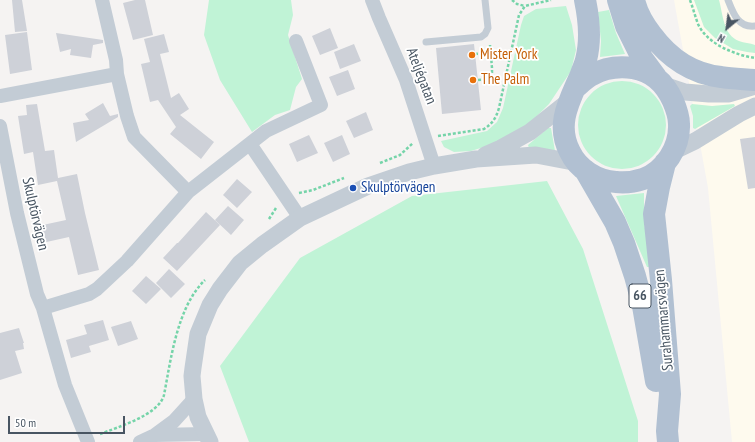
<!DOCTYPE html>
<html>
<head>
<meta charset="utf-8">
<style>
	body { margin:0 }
	#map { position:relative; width:755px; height:442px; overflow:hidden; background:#f5f3f2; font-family:"PT Sans Narrow",sans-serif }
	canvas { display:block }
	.north { position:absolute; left:707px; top:8px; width:40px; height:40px; -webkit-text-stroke:3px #fff; paint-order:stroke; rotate:209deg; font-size:11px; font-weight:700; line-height:16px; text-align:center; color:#485562 }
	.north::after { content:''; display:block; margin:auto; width:14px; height:18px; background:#485562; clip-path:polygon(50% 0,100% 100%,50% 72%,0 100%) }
	.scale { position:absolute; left:8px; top:416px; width:117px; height:18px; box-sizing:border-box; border:2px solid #485562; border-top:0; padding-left:5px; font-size:12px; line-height:14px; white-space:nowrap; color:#485562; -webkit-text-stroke:3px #fff; paint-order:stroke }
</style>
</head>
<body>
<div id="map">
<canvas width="755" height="442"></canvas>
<div class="north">N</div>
<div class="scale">50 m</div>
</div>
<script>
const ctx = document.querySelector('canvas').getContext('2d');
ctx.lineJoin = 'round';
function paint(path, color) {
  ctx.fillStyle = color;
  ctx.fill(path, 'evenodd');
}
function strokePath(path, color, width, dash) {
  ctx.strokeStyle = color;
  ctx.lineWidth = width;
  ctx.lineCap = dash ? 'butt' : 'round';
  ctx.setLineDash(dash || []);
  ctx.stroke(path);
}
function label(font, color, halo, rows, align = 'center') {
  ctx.font = font + ' "PT Sans Narrow",sans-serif';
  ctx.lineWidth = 3.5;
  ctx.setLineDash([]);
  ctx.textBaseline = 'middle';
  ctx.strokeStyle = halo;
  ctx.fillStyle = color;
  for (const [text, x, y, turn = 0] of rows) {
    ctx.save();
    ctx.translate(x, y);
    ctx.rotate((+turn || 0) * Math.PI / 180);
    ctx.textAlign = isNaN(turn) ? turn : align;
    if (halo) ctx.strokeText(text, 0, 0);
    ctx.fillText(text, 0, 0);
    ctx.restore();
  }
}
paint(new Path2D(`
	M674,0H755V442H732L708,188Z`), '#fefaee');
paint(new Path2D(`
	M209,0H291L293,15L288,35L302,79L296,87L290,110L275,115L252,132L220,80L204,35Z
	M694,0H719C723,14 723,35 739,41C744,43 750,43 755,45V53L747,52L733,49L715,38L704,27Z
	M566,6L572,25L576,50L571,71L549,104L527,126L503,141L471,151L454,152L444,147L441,141L487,131L497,122L503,108L521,25L524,16L536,9Z
	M609,10L616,33L625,54L600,57L601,41L598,12Z
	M578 125a44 44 0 1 1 88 0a44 44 0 1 1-88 0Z
	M692,104L712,106L734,104L735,106L695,129L693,128V116L690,106Z
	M548,128H551L555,151L529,148L528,145Z
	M547,181L583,249L638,421V442H249L220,366L300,258L412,196Z
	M644,193V221L650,267H647L616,196Z`), '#c0f3d6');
paint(new Path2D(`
	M12,0H22L27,31L15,32Z
	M135,0H145L153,35L133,40L123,3Z
	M330,28L338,48L320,55L312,36Z
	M27,32L32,70L10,74L5,35Z
	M56,33L103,40V43L93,45L91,58L70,55L71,49L60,52Z
	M164,34L169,52L160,54L171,98L179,93L189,109L180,115L214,142L201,159L170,134L176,127L158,100L150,102L141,64L150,62L144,39Z
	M354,44L361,61L340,69L334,52Z
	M474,44L481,110L442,114L436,48Z
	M348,70L355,89L337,96L329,77Z
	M103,103L110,116L118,114V117L76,142L73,123L89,120L85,114Z
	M37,104L45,151L54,150L58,178L77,174L85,213L99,270L78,275L69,237L42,243L38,226L66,220L57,181L38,185L33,152L24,154L18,116L27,115L26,105Z
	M366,112L373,130L354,138L346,121Z
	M309,135L318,153L297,162L289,144Z
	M342,135L350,154L333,162L324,143Z
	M755,137V188L748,189L740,139Z
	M237,179L252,192L237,208L223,195Z
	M228,206L244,220L231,235L215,220Z
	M206,212L220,225L177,271L163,258L177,243H178Z
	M169,269L185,284L171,298L156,283Z
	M146,276L161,289L146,304L132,291Z
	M103,320L109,340L89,346L91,352L71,358L66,340L87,334L84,325Z
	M131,321L138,339L118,346L111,327Z
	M19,328L24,343H23L24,349L15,351L22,373L0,380V333Z`), '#ced1d8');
strokePath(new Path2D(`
	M512,0L517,4L525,6
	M690,0C693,8 695,16 698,24C707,44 735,55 755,58
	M490,45L491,56L510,55
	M475,54L490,53
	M478,80L492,79V68L491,56
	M438,136L484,129C493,123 496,118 499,108L519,15L525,6L551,0
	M380,163L400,155L413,143
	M299,193L313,190L344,178
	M269,219L276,208
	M100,434C118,427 159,415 164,395C171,359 177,307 205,280`), '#75d4a9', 2.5, [3, 2]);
strokePath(new Path2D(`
	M728,0C733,13 738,28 755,26
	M426,42L481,37L485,34L488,28L485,0`), '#c3ccd5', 7);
strokePath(new Path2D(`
	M102,0L116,60L117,74
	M372,0L379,18L406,80L434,166
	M0,96L117,74L127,116L134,137L188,192
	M0,126L17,213L37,294L43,308L65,385L88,442
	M250,144L300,218
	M43,308L89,294L97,289L127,261L188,192L266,131L321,105L296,41
	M155,435L206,434
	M140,442L155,435L174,421L194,399`), '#c3ccd5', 14);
strokePath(new Path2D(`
	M664,85L685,92L709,94H729L755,86
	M672,152L695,141L739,114L755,106
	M485,155L501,148L530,132L569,101
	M210,442L198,417L194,399L192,376L193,368L198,334L210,305L220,289L240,263L262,245L300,218L368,186L409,172L434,166L476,159L536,155L578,163`), '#c3ccd5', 17);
strokePath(new Path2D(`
	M618,0L626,26L642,58L656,77
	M634,0C637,13 644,25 652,35C669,58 693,74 721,77C732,79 744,79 755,80
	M575,88C580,84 586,78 592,75C604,68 619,66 633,68C652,71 665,83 673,101C676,108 679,116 679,124C680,147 665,171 643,179C634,182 625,183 616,182C597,181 578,169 570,152C555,124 570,100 581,74C582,70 585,65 586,60C591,41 589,19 585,0
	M665,163L659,187L654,214L661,280L670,394L667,431L668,442
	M585,170L615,222L624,243L635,276L643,306L656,381`), '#b1c0d2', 22);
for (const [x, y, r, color] of [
	[472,55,4,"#e8710a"],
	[473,80,4,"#e8710a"],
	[353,188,4,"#1a4fb4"]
]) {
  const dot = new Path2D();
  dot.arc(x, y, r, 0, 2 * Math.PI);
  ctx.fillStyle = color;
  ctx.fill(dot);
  strokePath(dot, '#fff', 1.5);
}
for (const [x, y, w] of [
	[640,296,22]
]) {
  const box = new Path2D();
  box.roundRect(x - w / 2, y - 12, w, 24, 3);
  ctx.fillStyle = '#fff';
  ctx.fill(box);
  strokePath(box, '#485562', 1);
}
label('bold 14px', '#485562', null, [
	["66",640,296]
]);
label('15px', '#c56008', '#fff', [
	["Mister York",480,55],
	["The Palm",481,80]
], 'left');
label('15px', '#485562', '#fff', [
	["Ateljégatan",421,76,69],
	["Skulptörvägen",35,214,77],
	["Surahammarsvägen",664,320,-95]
]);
label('15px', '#164399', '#fff', [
	["Skulptörvägen",361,188]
], 'left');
</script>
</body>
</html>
